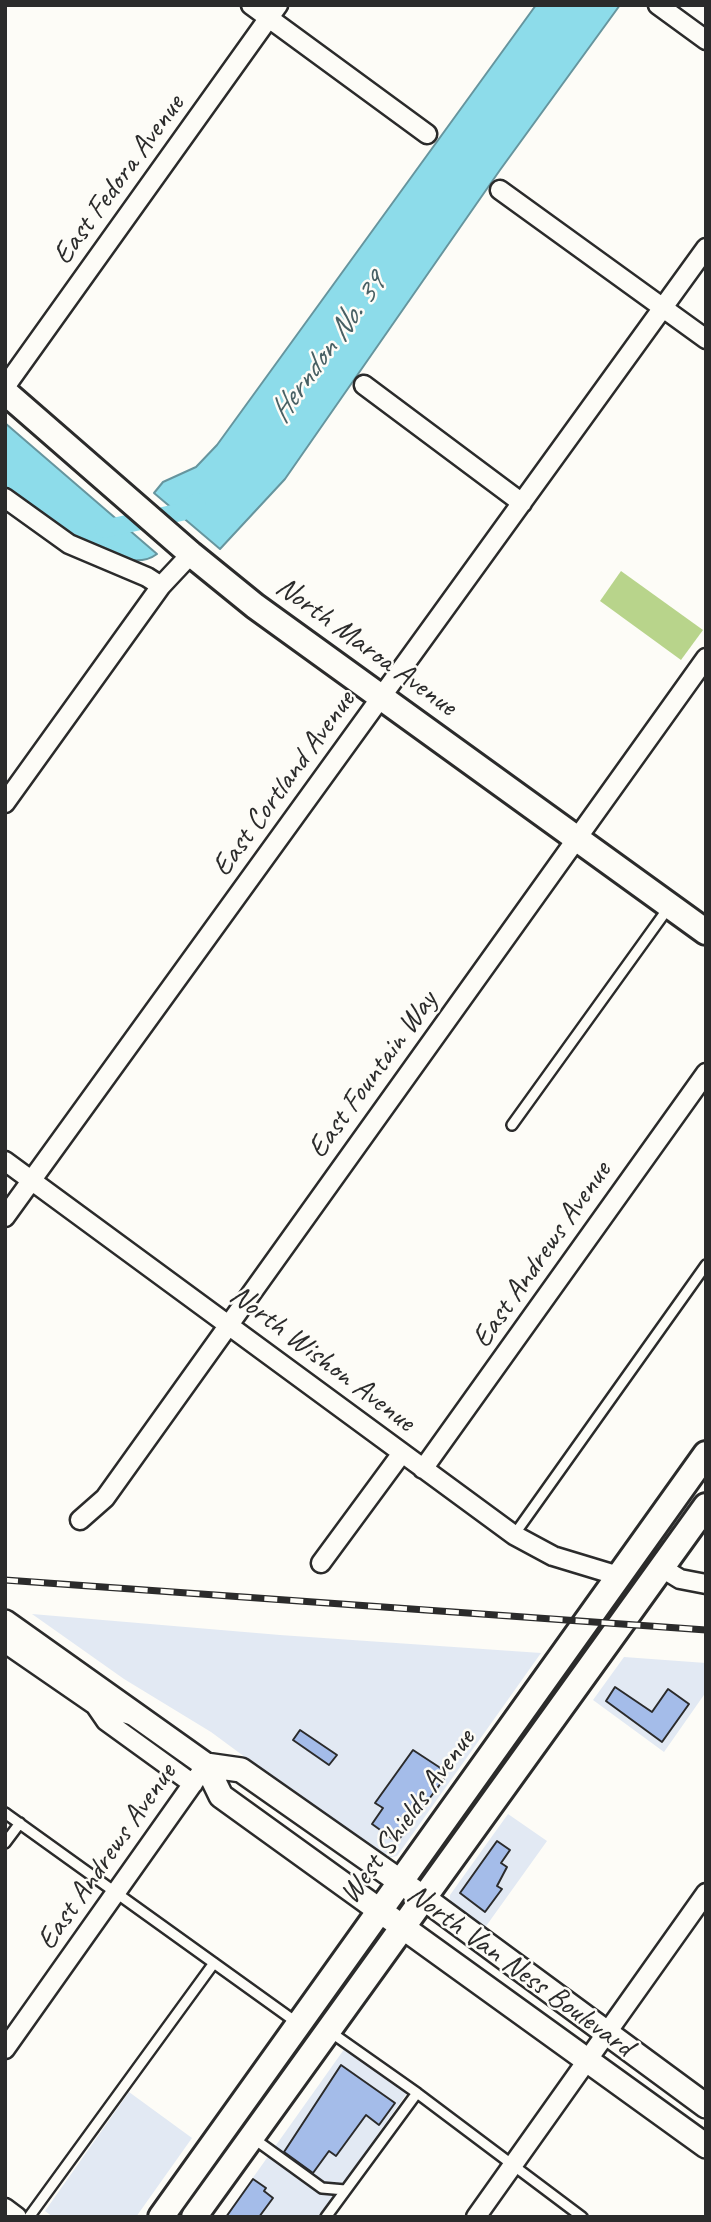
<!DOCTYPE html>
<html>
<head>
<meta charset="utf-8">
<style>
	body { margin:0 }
	#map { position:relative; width:711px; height:2222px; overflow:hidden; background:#fdfcf7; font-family:Caveat,sans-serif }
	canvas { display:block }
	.frame { position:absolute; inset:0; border:7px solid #2b2b2b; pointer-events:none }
</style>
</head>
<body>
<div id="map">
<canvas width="711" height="2222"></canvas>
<div class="frame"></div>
</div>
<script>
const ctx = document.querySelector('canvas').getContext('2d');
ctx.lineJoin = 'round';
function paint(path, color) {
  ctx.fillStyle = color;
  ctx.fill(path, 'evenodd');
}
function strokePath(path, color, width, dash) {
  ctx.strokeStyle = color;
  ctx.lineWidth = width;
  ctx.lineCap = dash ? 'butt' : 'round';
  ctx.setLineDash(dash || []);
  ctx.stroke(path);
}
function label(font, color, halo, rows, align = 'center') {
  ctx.font = font + ' Caveat,sans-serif';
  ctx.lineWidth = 5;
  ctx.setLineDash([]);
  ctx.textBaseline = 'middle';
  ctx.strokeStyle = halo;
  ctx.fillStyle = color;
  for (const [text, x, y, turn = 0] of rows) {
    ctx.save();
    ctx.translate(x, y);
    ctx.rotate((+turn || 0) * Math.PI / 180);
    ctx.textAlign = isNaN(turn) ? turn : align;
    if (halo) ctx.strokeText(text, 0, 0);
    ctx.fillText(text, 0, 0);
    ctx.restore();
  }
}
paint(new Path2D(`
	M32,1614L280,1635L541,1653L397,1856L383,1859L211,1732L124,1679Z
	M624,1657L706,1663V1692L664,1752L593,1700Z
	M508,1814L547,1841L484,1929L450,1905V1895Z
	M345,2048L407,2093L319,2217H225Z
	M129,2092L192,2138L136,2217H53L45,2211Z`), '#e2e9f3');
paint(new Path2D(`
	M621,571L703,630L681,660L600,601Z`), '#b8d48b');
const water = new Path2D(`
	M536,5H620L500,170L285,479L220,549L154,493L163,482L196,467L217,445Z
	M5,423L157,554C120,582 36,510 5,487Z`);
paint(water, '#8ddcea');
strokePath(water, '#66959e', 2);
strokePath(new Path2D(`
	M104,529L181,512L197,502`), '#8ddcea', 18);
const building = new Path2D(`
	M615,1687L652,1712L668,1689L689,1704L662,1742L606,1701Z
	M300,1730L337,1755L329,1765L293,1740Z
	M413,1750L442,1769L438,1775L444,1779L397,1842L372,1824L383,1808L375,1803Z
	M497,1841L510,1850L501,1863L507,1867L497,1886L502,1889L485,1912L460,1893Z
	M341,2065L395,2103L379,2125L366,2115L336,2156L329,2151L313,2173L284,2152Z
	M253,2179L266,2188L264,2191L273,2198L259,2217H226Z`);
paint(building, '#a4bce9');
strokePath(building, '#2b2b2b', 2);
const service = new Path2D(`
	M512,1125L669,907
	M514,1535L706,1265
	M5,1813L296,2022
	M5,1843L20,1823
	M417,2093L582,2217
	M253,2138L322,2188L345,2190
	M29,2217L214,1963
	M326,2217L417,2093L329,2031`);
const minor = new Path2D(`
	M251,5L427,134
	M658,5L706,40
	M500,190L706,339
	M364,385L522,503
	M5,387L278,5
	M5,498L69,544L147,577L161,586
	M5,803L161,586L191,554
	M5,1161L514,1535L553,1556L619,1576
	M5,1217L706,248
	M423,1469L706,1073
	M80,1520L105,1498L706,658
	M321,1563L402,1453
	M662,1568L680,1579L706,1584
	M5,1643L95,1705L131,1715
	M95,1705L106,1721L193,1784
	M5,2049L206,1765
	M5,2208L17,2217
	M476,2217L706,1893`);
const tertiary = new Path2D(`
	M5,1622L206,1765L241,1770L425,1899L706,2106
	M206,1765L221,1796L706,2146`);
const secondary = new Path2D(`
	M5,392L191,554L255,606L706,932
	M161,2217L706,1454
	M194,2217L706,1506`);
strokePath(service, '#2b2b2b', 14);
strokePath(minor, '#2b2b2b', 23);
strokePath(tertiary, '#2b2b2b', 28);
strokePath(secondary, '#2b2b2b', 30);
strokePath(service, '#fdfcf7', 9);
strokePath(minor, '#fdfcf7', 18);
strokePath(tertiary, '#fdfcf7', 23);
strokePath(secondary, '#fdfcf7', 24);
const rail = new Path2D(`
	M5,1580L706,1630`);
strokePath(rail, '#2b2b2b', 7);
strokePath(rail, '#fdfcf7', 4.5, [13]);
label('30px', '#2b2b2b', '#fdfcf7', [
	["East Fedora Avenue",119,180,-54],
	["North Maroa Avenue",366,647,36],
	["East Cortland Avenue",284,784,-54],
	["East Fountain Way",373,1075,-54],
	["East Andrews Avenue",542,1255,-55],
	["North Wishon Avenue",322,1359,37],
	["West Shields Avenue",408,1817,-54],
	["East Andrews Avenue",107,1857,-55],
	["North Van Ness Boulevard",520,1971,36]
]);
label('italic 32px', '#486064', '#fdfcf7', [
	["Herndon No. 39",328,349,-54]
]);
</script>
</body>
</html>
